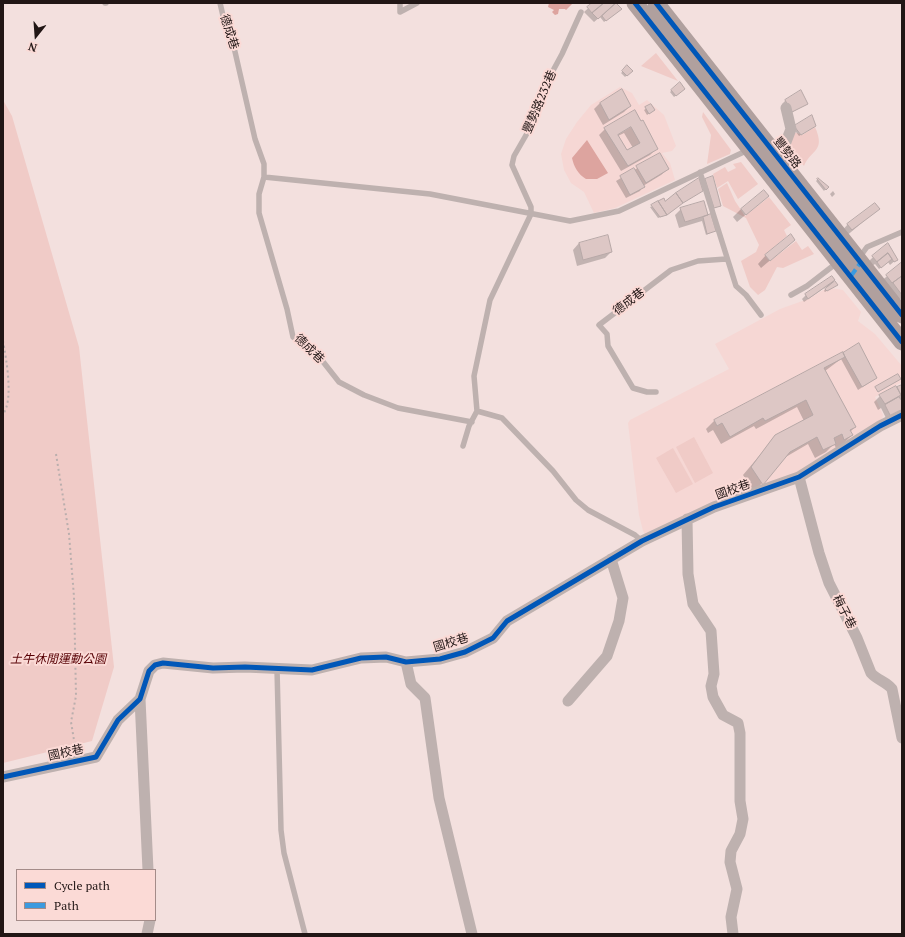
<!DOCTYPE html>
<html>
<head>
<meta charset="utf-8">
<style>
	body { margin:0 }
	#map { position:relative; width:905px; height:937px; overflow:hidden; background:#f3e0de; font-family:"PT Serif",serif }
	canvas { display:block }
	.frame { position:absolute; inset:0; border:4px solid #211615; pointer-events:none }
	.legend { position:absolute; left:16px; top:869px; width:140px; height:52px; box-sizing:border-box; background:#fbdad6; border:1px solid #a48c89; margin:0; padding:5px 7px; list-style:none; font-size:12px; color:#211615 }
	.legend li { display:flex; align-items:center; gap:8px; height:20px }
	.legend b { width:20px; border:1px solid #a48c89 }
	.north { position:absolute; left:16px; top:16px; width:40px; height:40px; -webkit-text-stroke:3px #fbdad6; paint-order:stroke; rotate:197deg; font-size:11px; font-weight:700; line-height:16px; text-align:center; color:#211615 }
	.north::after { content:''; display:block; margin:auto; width:14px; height:18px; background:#211615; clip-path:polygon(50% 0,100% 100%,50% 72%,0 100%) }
</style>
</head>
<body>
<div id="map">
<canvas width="905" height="937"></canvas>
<div class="frame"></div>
<ul class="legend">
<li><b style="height:5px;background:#0057b8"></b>Cycle path</li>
<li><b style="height:5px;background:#3c9adf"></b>Path</li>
</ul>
<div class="north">N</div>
</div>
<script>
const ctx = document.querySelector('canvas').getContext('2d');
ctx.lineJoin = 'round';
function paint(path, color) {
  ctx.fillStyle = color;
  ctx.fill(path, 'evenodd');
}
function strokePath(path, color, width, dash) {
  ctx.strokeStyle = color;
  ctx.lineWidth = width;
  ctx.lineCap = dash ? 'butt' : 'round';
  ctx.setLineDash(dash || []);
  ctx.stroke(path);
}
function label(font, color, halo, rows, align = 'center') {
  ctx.font = font + ' "PT Serif","Noto Sans TC",serif';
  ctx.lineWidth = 4;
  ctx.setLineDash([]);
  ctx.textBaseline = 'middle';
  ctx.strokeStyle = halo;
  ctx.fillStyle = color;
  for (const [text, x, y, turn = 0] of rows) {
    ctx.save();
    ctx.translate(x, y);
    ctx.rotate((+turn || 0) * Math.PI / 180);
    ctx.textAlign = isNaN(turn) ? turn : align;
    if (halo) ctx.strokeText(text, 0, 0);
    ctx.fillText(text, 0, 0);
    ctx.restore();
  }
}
paint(new Path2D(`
	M620,87L632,93L639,105L647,100L664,115L676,146L672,151L662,153L670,163L675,180L615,208L594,213L584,192L571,183L564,170L561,154L566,139L577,122L591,105Z
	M831,288L843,290L861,312L858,321L875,334L902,366V382L875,397L883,415L882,420L797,473L646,536L643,531L639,515L628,423L630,420L729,369L715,344L780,309L808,299L825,289L827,291Z`), '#f6d7d4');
paint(new Path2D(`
	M656,53L678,81L641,66Z
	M3,100L12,116L79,347L114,667L92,741L3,763Z
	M703,112L731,150L730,154L707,164L711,135L702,117Z
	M815,127C826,152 811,149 804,166L789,148L794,132L802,135Z
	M741,162L758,184L738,199L728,181L717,188L713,174L725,167L728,172L736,168L733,164Z
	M727,183L735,201L745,216L769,197L791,225L784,230L787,236L765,255L770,261L796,241L802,250L808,246L814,254L783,268L777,267L765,290L758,295L750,287L741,261L756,252L759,245L746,218L723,206L718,189Z
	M694,437L713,473L695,483L676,447Z
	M673,448L693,484L676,493L656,458Z`), '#f0cbc7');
paint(new Path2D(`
	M549,3H573L566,10L565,9H559L558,14L555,15L552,12L554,10L548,7Z
	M587,140L608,173L597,179H586C578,174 574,167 572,158Z`), '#dda49f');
paint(new Path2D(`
	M594,3H616L621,9L604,22L600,17L594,22L584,12Z
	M627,67L631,71L625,77L621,73Z
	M680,84L683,90L674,97L670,92Z
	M786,100L807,103L788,115L782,104Z
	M600,103L630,106L624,112L603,125L594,109Z
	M651,105L654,110L647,115L644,110Z
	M641,123L656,149L650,155L621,171L599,135L605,129ZM624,133L633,148L627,151L618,136Z
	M814,127L799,136L793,128Z
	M659,155L668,169L661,175L643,186L640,191L626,198L616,181Z
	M818,179L827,187L824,191L816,181Z
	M702,191L686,200L664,216L658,218L650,207Z
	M833,191L835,194L832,197L830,194Z
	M768,196L737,222L733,217L741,209Z
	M703,202L714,231L706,235L702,221L679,228L675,215L681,209Z
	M878,209L844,238L840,233L848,224Z
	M794,240L761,268L758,264L766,255Z
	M579,243L611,252L605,258L577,266L573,250Z
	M887,244L897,259L890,265L888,262L879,269L875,264L872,266L869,261Z
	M902,264V298L899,300L880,282Z
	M833,281L836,285L825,292L824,291L827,286L804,302L802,299L806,295Z
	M843,353L876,378L858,390L841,359L825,371L855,427L850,432L852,435L844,443L836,448L834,444L826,452L815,458L808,444L784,458L754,492L743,475L776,436L804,421L797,407L756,429L754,426L721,444L713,430L708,433L706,429L714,421Z
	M902,386V412L887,420L881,408L878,410L874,402L880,396Z`), '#0003');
const building = new Path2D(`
	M592,3H604L592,13L587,7Z
	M604,3H616L598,19L592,13Z
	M616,3L622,9L606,21L602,16Z
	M627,65L633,71L627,76L622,71Z
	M680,82L685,89L676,96L671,90Z
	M622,89L631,106L609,120L600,103Z
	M801,90L808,104L792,112L785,100Z
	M651,104L655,110L649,114L645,107Z
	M635,110L641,121L643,120L658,149L628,166L604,128ZM631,127L640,143L627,150L618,135Z
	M812,115L816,126L801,135L794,126Z
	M660,153L669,169L646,183L636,166Z
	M634,168L645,187L630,195L620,176Z
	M713,176L721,206L714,208L705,179Z
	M699,178L703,191L683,203L676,193Z
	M818,178L829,187L826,190L817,179Z
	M764,190L769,196L746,215L741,209Z
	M676,193L683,203L667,215L658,201L664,198L665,201Z
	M658,201L667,215L660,217L651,205Z
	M704,201L708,215L685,222L680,208Z
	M875,203L880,209L852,230L847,224Z
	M711,214L716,231L707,234L703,217Z
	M791,234L795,240L770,261L765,255Z
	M608,235L612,252L583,260L579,243Z
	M888,243L898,260L894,262L888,253L877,262L872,256Z
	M888,253L892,259L881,268L877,262Z
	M902,262V276L892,283L886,275Z
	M832,276L835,280L808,299L805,294Z
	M902,276V295L893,283Z
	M835,281L838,285L827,291L825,289Z
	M859,343L877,378L862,387L843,353Z
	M843,352L845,357L824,368L856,427L850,430L853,435L844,440L842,434L834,438L836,444L823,450L817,437L790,452L763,485L751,467L775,435L813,415L806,400L765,421L763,418L730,437L722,423L717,426L714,420Z
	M898,374L901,379L878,392L875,387Z
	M902,385V394L901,395L897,387Z
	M896,386L901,395L885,404L879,395Z
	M899,397L902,401V411L891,417L885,405Z`);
paint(building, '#ddc7c5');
strokePath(building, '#b7a8a7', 1);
strokePath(new Path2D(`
	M3,341C6,358 14,400 3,414
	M56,454L69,534L74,597L76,696L71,722L75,746`), '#baaead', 2, [2, 3]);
strokePath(new Path2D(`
	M105,3H106
	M220,3L228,37L233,43L255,139L264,164V177L259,194V213L287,309L293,337L317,354L339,382L364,395L398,408L472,422
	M400,3V12L417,3
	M700,172L736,286L746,295L761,315
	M264,177L430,194L570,221L619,211L748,150
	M859,258L867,247L902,232
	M791,295L807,286L838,262
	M656,392H647L633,388L608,346L607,334L599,325L671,270L698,261L726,259
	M477,411L502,418L553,471L576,500L588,510L635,535L642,541
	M463,446L469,426L477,411L474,376L490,300L531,214V207L512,165L514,156L533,123L549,78L562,54L581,12
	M277,669L281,830L284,853L305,934`), '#beb1af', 5.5);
strokePath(new Path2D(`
	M779,160L791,129L786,108
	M799,477L819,553L829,583L857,638L871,673C877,680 887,682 892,689L902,738
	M687,519L688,574L693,604L711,631L714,674L711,686L713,697L723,715L738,723L740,733V801L743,819L740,834L731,851L730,862L737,889L731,917L733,934
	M406,662L411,684L425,698L439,798L472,934
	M140,699L148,870
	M568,701L607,656L619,621L623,598L611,559
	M3,777L96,757L118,720L140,699L149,671L155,665L163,663L213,668L245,667L312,670L361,658L386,657L406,662L440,659L465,652L493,638L507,621L642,541L714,507L799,477L880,426L902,415
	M147,934L150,920`), '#beb1af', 11);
strokePath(new Path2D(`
	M635,3L902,342
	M656,3L902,315`), '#b0a09e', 17);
strokePath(new Path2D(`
	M851,276L861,262`), '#3c9adf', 4, [8, 4]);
strokePath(new Path2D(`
	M635,3L902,342
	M656,3L902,315
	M3,777L96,757L118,720L140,699L149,671L155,665L163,663L213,668L245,667L312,670L361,658L386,657L406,662L440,659L465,652L493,638L507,621L642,541L714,507L799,477L880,426L902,415`), '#0057b8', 5);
label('12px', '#211615', '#fbdad6', [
	["德成巷",229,32,72],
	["豐勢路232巷",540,102,-67],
	["豐勢路",787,153,52],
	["德成巷",629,302,-37],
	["德成巷",309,349,44],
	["國校巷",733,490,-20],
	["梅子巷",844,612,63],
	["國校巷",451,643,-17],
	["國校巷",66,753,-12]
]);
label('italic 12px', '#570004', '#fbdad6', [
	["土牛休閒運動公園",58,660]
]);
</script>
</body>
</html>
